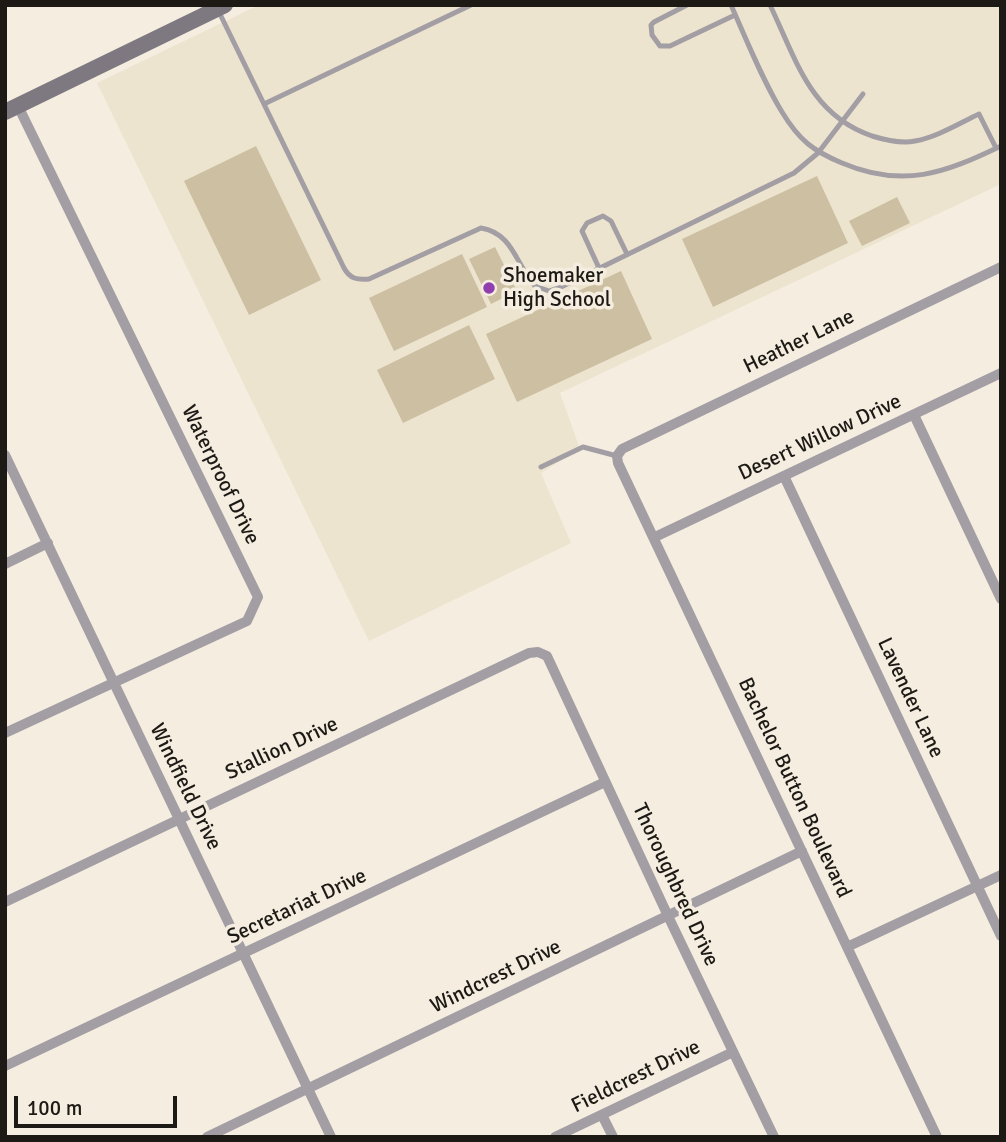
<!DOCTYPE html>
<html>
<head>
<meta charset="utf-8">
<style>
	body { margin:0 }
	#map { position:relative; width:1006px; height:1142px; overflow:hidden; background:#f4ede0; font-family:Signika,sans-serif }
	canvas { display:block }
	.frame { position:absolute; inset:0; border:7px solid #1d1a16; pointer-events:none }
	.scale { position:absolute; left:14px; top:1096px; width:163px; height:32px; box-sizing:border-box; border:4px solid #1d1a16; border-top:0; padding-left:9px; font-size:21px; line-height:24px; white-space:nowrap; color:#1d1a16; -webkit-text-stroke:5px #f4ede0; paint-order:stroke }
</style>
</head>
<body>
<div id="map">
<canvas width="1006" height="1142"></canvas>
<div class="frame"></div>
<div class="scale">100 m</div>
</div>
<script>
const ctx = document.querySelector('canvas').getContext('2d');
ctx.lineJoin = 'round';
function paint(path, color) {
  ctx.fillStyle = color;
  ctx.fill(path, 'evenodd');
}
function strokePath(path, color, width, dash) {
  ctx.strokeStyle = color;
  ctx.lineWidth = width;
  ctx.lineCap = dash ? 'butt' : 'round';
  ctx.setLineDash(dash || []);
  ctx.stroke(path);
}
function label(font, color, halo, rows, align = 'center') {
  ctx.font = font + ' Signika,sans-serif';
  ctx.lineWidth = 7;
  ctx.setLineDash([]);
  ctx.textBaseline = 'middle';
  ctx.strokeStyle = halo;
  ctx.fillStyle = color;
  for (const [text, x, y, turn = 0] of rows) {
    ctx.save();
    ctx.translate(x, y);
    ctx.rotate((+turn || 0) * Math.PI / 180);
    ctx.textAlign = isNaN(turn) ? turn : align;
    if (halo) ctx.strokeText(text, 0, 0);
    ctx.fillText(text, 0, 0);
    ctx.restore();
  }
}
paint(new Path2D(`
	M259,5H1001V184L560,393L580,449L541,473L571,543L369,641L97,83Z`), '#ede4cf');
paint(new Path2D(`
	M256,146L321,280L249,315L184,181Z
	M817,176L848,243L713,307L682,239Z
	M897,197L910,223L862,246L849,221Z
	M495,247L517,291L491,304L469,259Z
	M462,254L487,307L394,351L369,298Z
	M621,271L652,339L517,402L486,334Z
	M469,325L495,379L403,423L377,370Z`), '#cdbfa2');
strokePath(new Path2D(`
	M687,5L654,22L651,25L652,35L660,46H670L735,15
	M731,5C747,41 762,79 782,112C799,140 813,151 842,163C903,189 945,173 1001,146
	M770,5C796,59 810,115 872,136C885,140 901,144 915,141C937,137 958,124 979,114L996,148
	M219,12L344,268C350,279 357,280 369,279L481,228C513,233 516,265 535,286L549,291L561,287L794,173L818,153L863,94
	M264,104L471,5
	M599,268L582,231L587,223L603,216L611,221L627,254
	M541,467L583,447L617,456`), '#a29ea4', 5);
strokePath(new Path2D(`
	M914,415L1001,599
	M5,455L331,1137
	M784,476L1001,936
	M655,537L1001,373
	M5,564L48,543
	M5,733L247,621L258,597L18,106
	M5,902L529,653L538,652L547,656L668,916L774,1137
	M847,947L1001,875
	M5,1066L605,782
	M602,1115L613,1137
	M207,1137L802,851
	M555,1137L733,1052
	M937,1137L618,463L617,456L622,449L1001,267`), '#a29ea4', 10);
strokePath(new Path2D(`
	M5,112L225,5`), '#7e7880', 16);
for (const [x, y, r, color] of [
	[489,288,7,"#913fae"]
]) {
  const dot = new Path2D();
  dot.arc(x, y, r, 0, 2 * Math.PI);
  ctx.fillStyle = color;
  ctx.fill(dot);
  strokePath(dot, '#f4ede0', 2.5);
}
label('21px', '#1d1a16', '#f4ede0', [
	["Shoemaker",503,276],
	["High School",503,300]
], 'left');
label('21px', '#1d1a16', '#f4ede0', [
	["Heather Lane",799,342,-26],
	["Desert Willow Drive",820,438,-25],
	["Waterproof Drive",220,475,64],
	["Lavender Lane",910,698,65],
	["Stallion Drive",282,749,-25],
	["Windfield Drive",185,787,64],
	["Bachelor Button Boulevard",794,788,65],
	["Thoroughbred Drive",675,885,65],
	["Secretariat Drive",297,907,-25],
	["Windcrest Drive",496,977,-26],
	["Fieldcrest Drive",636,1077,-26]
]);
</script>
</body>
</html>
